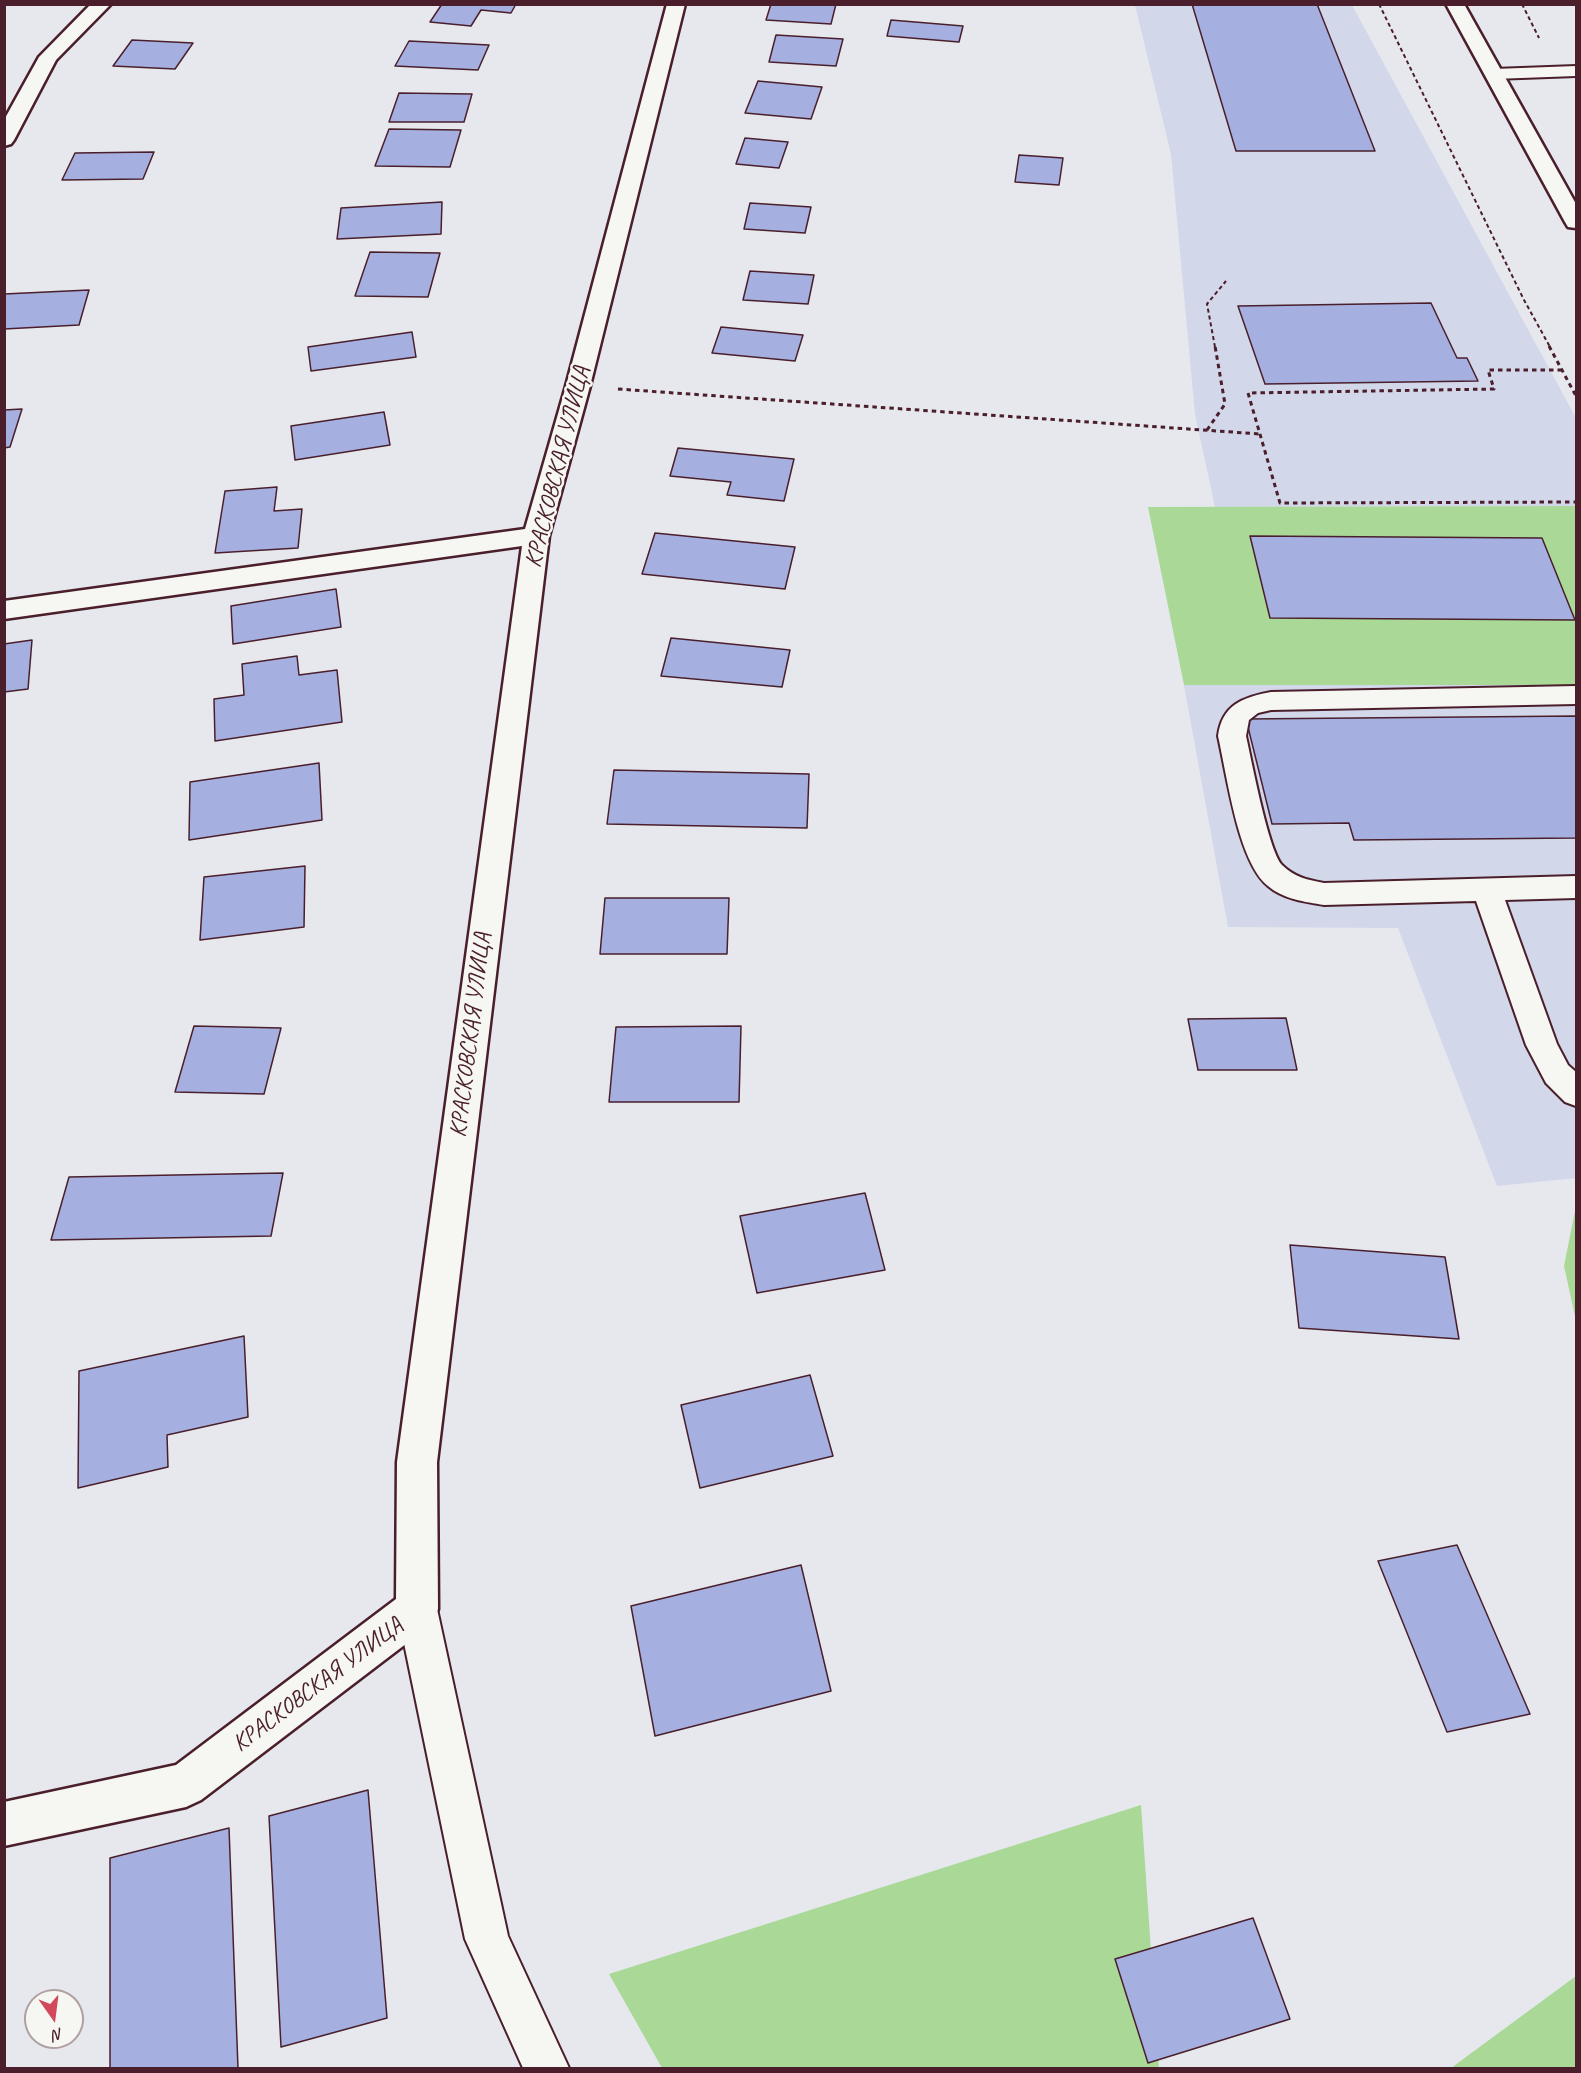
<!DOCTYPE html>
<html>
<head>
<meta charset="utf-8">
<style>
	body { margin:0 }
	#map { position:relative; width:1581px; height:2073px; overflow:hidden; background:#e6e8ee; font-family:Caveat,sans-serif }
	canvas { display:block }
	.frame { position:absolute; inset:0; border:6px solid #4a1f2b; pointer-events:none }
	.north { position:absolute; left:24px; top:1989px; width:60px; height:60px; box-sizing:border-box; background:#f6f6f2; border:2px solid #b1a0a2; border-radius:50%; rotate:166deg; font-size:16px; font-weight:700; line-height:24px; text-align:center; color:#4a1f2b }
	.north::after { content:''; display:block; margin:auto; width:21px; height:27px; background:#d1495b; clip-path:polygon(50% 0,100% 100%,50% 72%,0 100%) }
</style>
</head>
<body>
<div id="map">
<canvas width="1581" height="2073"></canvas>
<div class="frame"></div>
<div class="north">N</div>
</div>
<script>
const ctx = document.querySelector('canvas').getContext('2d');
ctx.lineJoin = 'round';
function paint(path, color) {
  ctx.fillStyle = color;
  ctx.fill(path, 'evenodd');
}
function strokePath(path, color, width, dash) {
  ctx.strokeStyle = color;
  ctx.lineWidth = width;
  ctx.lineCap = dash ? 'butt' : 'round';
  ctx.setLineDash(dash || []);
  ctx.stroke(path);
}
function label(font, color, halo, rows, align = 'center') {
  ctx.font = font + ' Caveat,sans-serif';
  ctx.lineWidth = 5;
  ctx.setLineDash([]);
  ctx.textBaseline = 'middle';
  ctx.strokeStyle = halo;
  ctx.fillStyle = color;
  for (const [text, x, y, turn = 0] of rows) {
    ctx.save();
    ctx.translate(x, y);
    ctx.rotate((+turn || 0) * Math.PI / 180);
    ctx.textAlign = isNaN(turn) ? turn : align;
    if (halo) ctx.strokeText(text, 0, 0);
    ctx.fillText(text, 0, 0);
    ctx.restore();
  }
}
paint(new Path2D(`
	M1135,5H1352L1576,418V506L1215,507L1195,414L1171,154Z
	M1184,685H1576V1178L1497,1186L1398,928L1228,927Z`), '#d2d7ea');
paint(new Path2D(`
	M1576,506V685H1184L1148,507Z
	M1576,1206V1321L1564,1266Z
	M1141,1805L1159,2068H662L609,1974Z
	M1576,1976V2068H1451Z`), '#aad897');
const building = new Path2D(`
	M442,4H516L511,13L481,10L471,26L430,22Z
	M771,4H836L831,24L766,20Z
	M1192,4H1317L1375,151H1236Z
	M891,20L963,26L959,42L887,36Z
	M776,35L843,39L836,66L769,62Z
	M132,40L193,43L175,69L113,66Z
	M409,41L489,45L478,70L395,66Z
	M758,81L822,87L811,119L745,113Z
	M399,93L472,94L464,122H389Z
	M389,129L461,130L450,167L375,166Z
	M745,138L788,142L779,168L736,164Z
	M154,152L143,179L62,180L75,153Z
	M1019,155L1063,158L1059,185L1015,182Z
	M442,202L441,234L337,239L341,208Z
	M750,203L811,207L805,233L744,229Z
	M370,252L440,253L428,297L355,296Z
	M750,271L814,275L808,304L743,300Z
	M89,290L79,325L4,329V294Z
	M1431,303L1457,358H1467L1478,381L1265,384L1238,306Z
	M721,327L803,335L795,361L712,353Z
	M412,332L416,357L311,371L308,347Z
	M22,409L10,447L4,448V410Z
	M384,412L390,445L295,460L291,426Z
	M678,448L794,459L784,501L727,495L731,482L670,476Z
	M277,487L274,511L302,509L298,548L215,553L225,491Z
	M655,533L795,547L785,589L642,574Z
	M1250,536L1542,538L1575,620L1270,618Z
	M336,589L341,627L233,644L231,606Z
	M671,638L790,650L782,687L661,676Z
	M32,640L28,689L4,692V644Z
	M297,656L299,675L337,670L342,722L215,741L214,699L244,695L242,664Z
	M1576,716V838L1354,840L1349,823L1272,824L1246,719Z
	M319,763L322,820L189,840L190,782Z
	M614,770L809,774L807,828L607,824Z
	M305,866L304,927L200,940L204,877Z
	M605,898H729L727,954H600Z
	M1286,1018L1297,1070H1198L1188,1019Z
	M194,1026L281,1028L264,1094L175,1092Z
	M741,1026L739,1102H609L616,1027Z
	M283,1173L271,1236L51,1240L69,1177Z
	M865,1193L885,1270L757,1293L740,1216Z
	M1290,1245L1445,1257L1459,1339L1299,1328Z
	M244,1336L248,1417L167,1435L168,1467L78,1488L79,1371Z
	M810,1375L833,1456L700,1488L681,1405Z
	M1457,1545L1530,1714L1447,1732L1378,1561Z
	M801,1565L831,1691L655,1736L631,1606Z
	M368,1790L387,2018L281,2047L269,1816Z
	M229,1828L238,2068H110V1858Z
	M1253,1918L1290,2019L1148,2063L1115,1959Z`);
paint(building, '#a5b0e0');
strokePath(building, '#4a1f2b', 1.5);
const service = new Path2D(`
	M1576,66V76L1494,79L1488,78L1485,74L1488,70L1494,69Z
	M1576,686V704L1271,710L1258,713L1249,720L1246,736C1252,762 1268,849 1282,865C1294,877 1308,880 1324,883L1576,876V898L1505,900L1557,1044L1568,1065L1576,1072V1106L1565,1102L1546,1083L1526,1045L1476,901L1324,905C1305,902 1283,899 1268,886C1238,862 1227,775 1218,736C1222,705 1243,697 1271,692Z
	M417,1589L431,1595L437,1609L508,1936L569,2068H523L465,1939L397,1609L403,1595Z`);
const minor = new Path2D(`
	M91,4H111L56,60L14,140L11,144L4,146V120L39,57Z
	M667,4H685L590,386L549,536L437,1462L438,1609L432,1624L201,1800L186,1807L4,1846V1802L176,1765L396,1599L397,1462L522,546L4,619V601L525,529L566,386Z`);
const tertiary = new Path2D(`
	M1446,4H1464L1576,204V228L1568,227L1565,222Z`);
strokePath(service, '#4a1f2b', 4);
strokePath(minor, '#4a1f2b', 5);
strokePath(tertiary, '#4a1f2b', 5);
strokePath(new Path2D(`
	M1379,4L1524,300L1550,347
	M1522,4L1539,38
	M1215,347L1207,304L1226,281`), '#4a1f2b', 2, [4, 3]);
strokePath(new Path2D(`
	M1549,346L1576,396
	M1562,370H1488L1494,389L1248,393L1280,503L1576,502
	M618,389L1260,434
	M1207,430L1225,404L1215,346`), '#4a1f2b', 3, [4.5, 4]);
paint(service, '#f6f6f2');
paint(minor, '#f6f6f2');
paint(tertiary, '#f6f6f2');
label('24px', '#4a1f2b', '#f6f6f2', [
	["КРАСКОВСКАЯ УЛИЦА",558,467,-76],
	["КРАСКОВСКАЯ УЛИЦА",471,1035,-83],
	["КРАСКОВСКАЯ УЛИЦА",318,1685,-37]
]);
</script>
</body>
</html>
